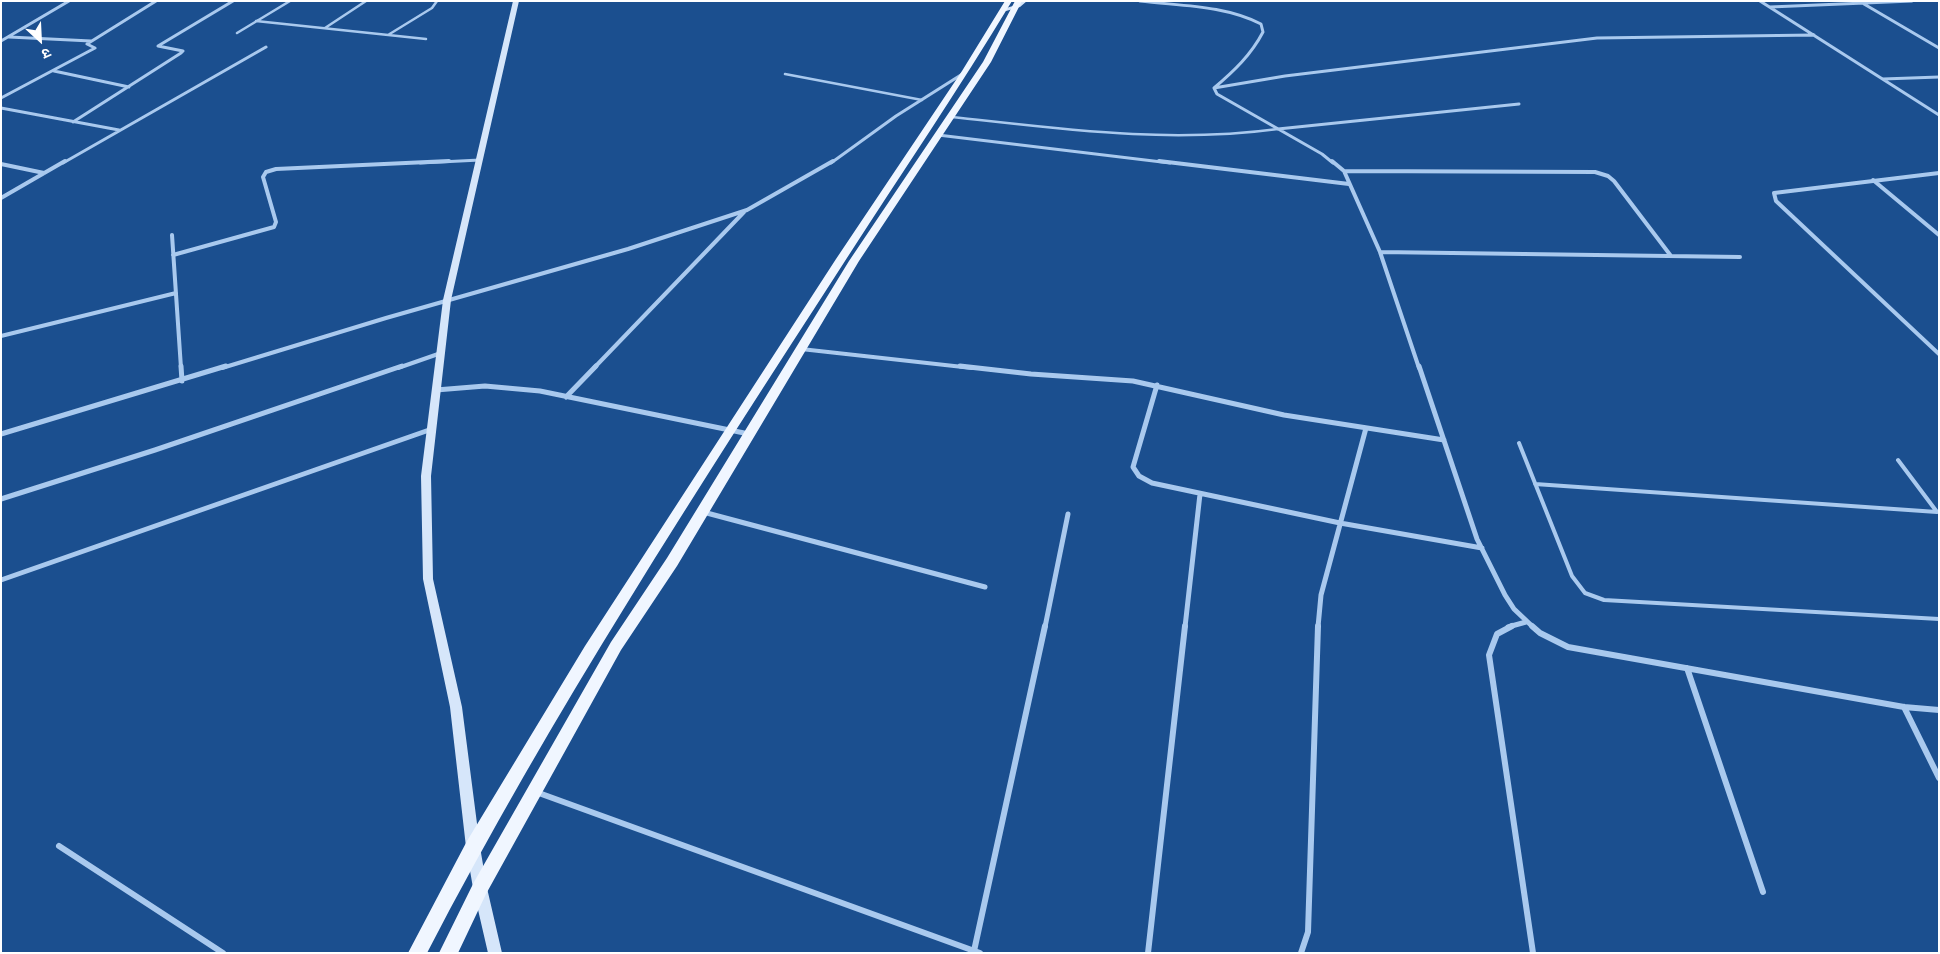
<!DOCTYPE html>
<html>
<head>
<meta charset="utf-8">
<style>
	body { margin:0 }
	#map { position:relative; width:1940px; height:954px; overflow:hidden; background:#1b4f8f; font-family:Lato,"Noto Sans Devanagari",sans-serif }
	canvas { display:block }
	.frame { position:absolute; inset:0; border:2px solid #fff; pointer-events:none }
	.north { position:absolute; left:15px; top:15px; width:50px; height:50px; -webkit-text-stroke:4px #1b4f8f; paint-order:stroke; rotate:155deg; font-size:14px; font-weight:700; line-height:20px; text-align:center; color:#fff }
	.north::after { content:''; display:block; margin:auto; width:18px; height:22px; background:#fff; clip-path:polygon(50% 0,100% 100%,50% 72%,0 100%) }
</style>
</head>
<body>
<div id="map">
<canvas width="1940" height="954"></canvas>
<div class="frame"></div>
<div class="north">उ</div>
</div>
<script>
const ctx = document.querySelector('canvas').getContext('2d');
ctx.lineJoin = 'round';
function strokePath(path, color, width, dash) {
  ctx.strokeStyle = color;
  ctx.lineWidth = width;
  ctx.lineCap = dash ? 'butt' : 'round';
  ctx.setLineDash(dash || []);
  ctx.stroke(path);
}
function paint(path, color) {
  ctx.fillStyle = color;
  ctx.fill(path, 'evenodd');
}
strokePath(new Path2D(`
	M256,21L426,39
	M325,28L366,1
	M237,33L290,1
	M388,35L432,8L437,1
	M785,74L922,100
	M952,117C1063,129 1166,144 1278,129`), '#a9c9ee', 2.5);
strokePath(new Path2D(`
	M1519,443L1572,576L1585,593L1604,600L1939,619
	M1898,460L1937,512
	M1535,484L1937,512`), '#a9c9ee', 4);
strokePath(new Path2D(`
	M1140,1C1180,6 1224,5 1261,24L1263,32C1251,55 1234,71 1214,88L1217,94L1322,154L1333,163
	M1760,1L1939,115
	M1864,4L1939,48
	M1770,7L1912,1
	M9,37L91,41
	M1,41L69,1
	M54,71L129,87
	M1883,79L1939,77
	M1214,88L1285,76L1597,38L1814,35
	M1,98L95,48L87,44L156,1
	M1,108L119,130
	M73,122L181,53L183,51L158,46L233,1
	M1278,129L1519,104
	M938,135L1170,163
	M63,163L266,47
	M420,163L480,160
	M831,163L896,116L964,73`), '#a9c9ee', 3);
strokePath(new Path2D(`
	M1159,161L1349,184
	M1332,161L1344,171L1380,252L1419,368
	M1,164L44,173
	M1344,171L1595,172L1608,176L1614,181L1671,256
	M1939,173L1774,193L1776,201L1939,354
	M1873,180L1939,235
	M1,198L65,161
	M172,235L181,368
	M1380,252L1740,257
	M173,255L274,227L276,222L263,177L266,172L276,169L449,161
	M1,336L176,293
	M801,349L972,368
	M222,368L386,318L628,249L747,210L833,161
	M398,368L441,353
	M594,368L744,212`), '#a9c9ee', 4);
strokePath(new Path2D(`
	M181,366L182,381
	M960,366L1031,374L1133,381L1284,415L1444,440
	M1419,366L1477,539L1505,595L1514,609L1533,627
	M1157,385L1133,467L1139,476L1152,483L1340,523L1482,548
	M436,390L485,386L540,391L749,434
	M566,397L596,366
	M1,434L226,366
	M1,499L155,450L402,366
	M703,512L985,587
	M1,580L432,429
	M1045,627L1068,514
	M1185,627L1200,494
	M1318,627L1321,595L1366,428
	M1508,627L1526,622`), '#a9c9ee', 5);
strokePath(new Path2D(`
	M1512,626L1497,634L1489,655L1533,953
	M1532,626L1540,633L1568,647L1904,707L1939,710
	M1687,668L1763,892
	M1904,707L1939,778
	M536,792L980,953
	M59,846L223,953
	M974,951L1045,626
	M1148,953L1185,626
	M1301,953L1308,932L1318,626`), '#a9c9ee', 6);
paint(new Path2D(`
	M513,1H519L451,300L431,476L433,579L462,707L480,847L487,888L502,953H488L473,888L466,847L450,707L423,579L421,476L443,300Z
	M1020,1H1027L1020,7L1006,11L1003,9L1016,5Z`), '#d6e6fa');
paint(new Path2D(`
	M1005,1H1012C959,89 901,174 845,261C699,487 551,714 427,953H408L467,841L585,646L836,259L962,71Z
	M1015,1H1022L991,62L859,261L677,566L621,650L486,894L458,953H439L474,882L611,642L667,558L849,261L983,62Z`), '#f0f6ff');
</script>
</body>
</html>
